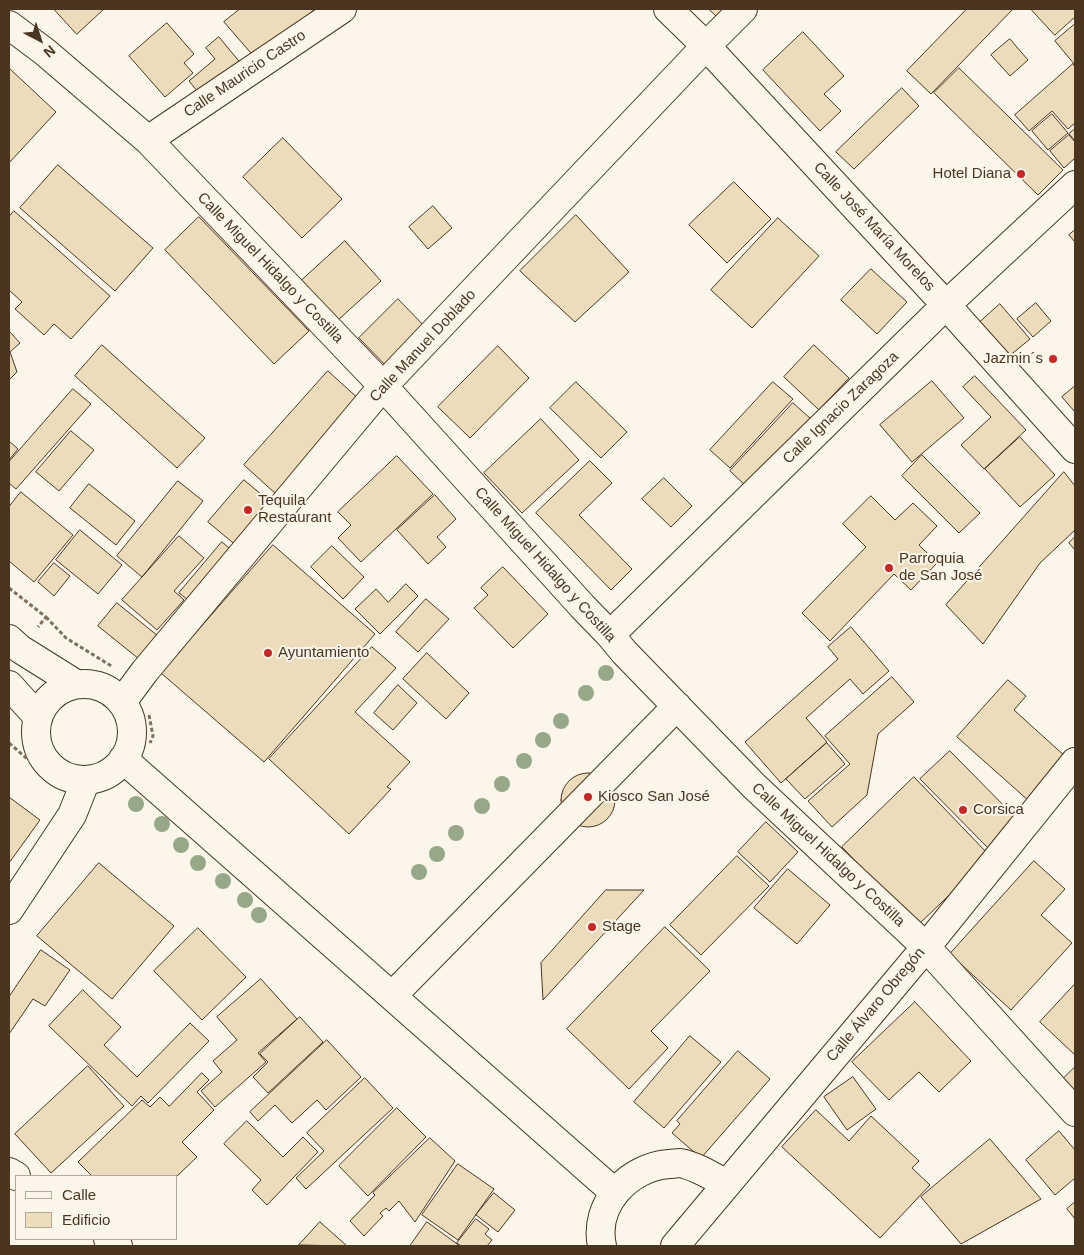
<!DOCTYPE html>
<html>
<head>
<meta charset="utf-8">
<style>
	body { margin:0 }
	#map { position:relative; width:1084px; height:1255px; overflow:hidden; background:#fbf6e9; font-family:Arial,sans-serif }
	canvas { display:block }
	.frame { position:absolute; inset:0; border:10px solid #4a3520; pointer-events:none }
	.legend { position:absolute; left:15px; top:1175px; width:162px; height:65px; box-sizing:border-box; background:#fbf6e9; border:1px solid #b4a999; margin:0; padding:6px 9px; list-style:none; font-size:15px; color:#4a3520 }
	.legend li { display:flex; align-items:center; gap:10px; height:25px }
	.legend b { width:25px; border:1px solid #b4a999 }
	.north { position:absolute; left:15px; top:15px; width:50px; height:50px; -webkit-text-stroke:4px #fbf6e9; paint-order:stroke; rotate:140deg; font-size:14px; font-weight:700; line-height:20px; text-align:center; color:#4a3520 }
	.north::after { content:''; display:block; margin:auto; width:18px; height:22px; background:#4a3520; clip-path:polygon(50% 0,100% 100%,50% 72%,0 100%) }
</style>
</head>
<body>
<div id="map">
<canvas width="1084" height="1255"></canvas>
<div class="frame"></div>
<ul class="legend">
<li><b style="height:6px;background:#fbf6e9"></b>Calle</li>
<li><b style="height:14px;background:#ecdcbc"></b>Edificio</li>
</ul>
<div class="north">N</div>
</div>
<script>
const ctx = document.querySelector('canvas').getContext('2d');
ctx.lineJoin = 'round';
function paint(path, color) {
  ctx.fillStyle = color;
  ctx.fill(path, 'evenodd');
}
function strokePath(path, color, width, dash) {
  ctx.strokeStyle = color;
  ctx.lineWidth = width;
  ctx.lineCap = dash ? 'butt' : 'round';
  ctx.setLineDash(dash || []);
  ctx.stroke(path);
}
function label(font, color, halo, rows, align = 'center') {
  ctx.font = font + ' Arial,sans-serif';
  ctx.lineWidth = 4;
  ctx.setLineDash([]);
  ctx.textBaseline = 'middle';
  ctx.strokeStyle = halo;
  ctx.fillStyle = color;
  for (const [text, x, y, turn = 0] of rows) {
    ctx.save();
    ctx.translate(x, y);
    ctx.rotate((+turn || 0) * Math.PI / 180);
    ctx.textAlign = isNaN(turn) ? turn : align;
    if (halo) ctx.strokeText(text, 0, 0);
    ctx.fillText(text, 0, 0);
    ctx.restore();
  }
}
const building = new Path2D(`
	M54,9H104L77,34Z
	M240,9H315L256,59L224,22Z
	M709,9H740L726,25Z
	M967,9H1013L931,94L907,71Z
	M1031,9H1075V17L1055,35Z
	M167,23L194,54L184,63L193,73L165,97L129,56Z
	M1075,24V65L1055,41Z
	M803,32L844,76L824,94L841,111L820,131L763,70Z
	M219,37L243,66L203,98L189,81L215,59L206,48Z
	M1010,39L1028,60L1010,76L991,55Z
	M1073,64L1075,67V123L1068,129L1052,111L1029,131L1015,115Z
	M9,68L56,112L9,163Z
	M959,68L1063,170L1038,195L934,93Z
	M902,88L919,106L854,169L836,152Z
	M1052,114L1068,133L1048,150L1032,131Z
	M1075,129V141L1069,134Z
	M1069,135L1075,142V158L1064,168L1050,151Z
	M283,138L342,199L302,238L243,177Z
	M58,165L153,248L115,291L20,208Z
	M734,182L771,219L727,263L689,225Z
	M433,206L452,228L428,249L409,227Z
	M14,211L110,296L71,339L54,324L44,335L15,309L22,302L9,290V217Z
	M576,215L629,272L575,322L520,271Z
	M199,217L309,331L274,364L165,250Z
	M778,218L819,256L752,328L711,290Z
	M1075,230V242L1069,235Z
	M345,241L381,281L337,321L301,281Z
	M871,269L907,302L877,334L841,300Z
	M398,299L431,333L391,371L359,338Z
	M1036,303L1051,321L1033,337L1017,319Z
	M1000,304L1030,339L1008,357L979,323Z
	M9,331L20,343L10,352L17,372L9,380Z
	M102,345L205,438L177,468L75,376Z
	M814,345L849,378L819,410L784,377Z
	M498,346L529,378L470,438L438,407Z
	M328,371L361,401L277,495L244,465Z
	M975,376L1026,430L984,469L961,445L991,417L963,387Z
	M932,381L964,418L912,462L880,425Z
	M576,382L627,432L601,458L550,408Z
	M773,382L793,399L730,468L710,450Z
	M1075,386V412L1062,397Z
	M73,389L91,404L16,489L9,483V462Z
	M793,403L811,419L747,487L730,471Z
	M541,419L579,460L522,513L484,473Z
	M71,431L94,450L59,491L36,472Z
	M1020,437L1055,475L1020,507L985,469Z
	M9,441L18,449L9,460Z
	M922,455L980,513L959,533L902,476Z
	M397,456L433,494L361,562L338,538L351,525L338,512Z
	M590,461L612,483L579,515L632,569L611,590L536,513Z
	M1064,472L1075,486V530L1040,563L983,644L946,605Z
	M664,478L692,506L671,527L642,499Z
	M244,480L274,505L238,547L208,522Z
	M178,481L203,501L142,577L117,556Z
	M89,484L135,521L116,545L70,508Z
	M21,492L73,535L34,582L9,561V507Z
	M435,495L456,519L437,537L446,547L428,564L397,530Z
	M871,496L895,520L913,503L937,526L919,545L937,563L911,590L894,574L830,641L802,613L866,547L843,524Z
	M80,530L122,565L98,594L56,560Z
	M179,536L204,558L174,591L184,600L157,630L122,600Z
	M1075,537V550L1069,543Z
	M222,542L236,554L193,604L179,593Z
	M273,545L375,634L264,762L161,673Z
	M332,546L364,577L343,599L311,567Z
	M54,563L70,576L54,596L38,582Z
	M503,567L548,614L513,648L474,608L488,595L481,588Z
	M406,584L418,596L380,634L355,609L376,589L388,602Z
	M426,599L449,619L418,652L396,632Z
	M117,603L163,640L144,663L98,626Z
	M851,627L889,671L863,694L850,679L806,718L827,742L781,783L745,742L838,659L828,647Z
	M372,647L396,668L355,712L410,762L387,787L391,789L349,834L269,759Z
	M427,653L469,693L446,719L403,679Z
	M892,677L914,702L878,734L867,795L832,827L808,801L850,764L825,736Z
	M1008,680L1026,696L1014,710L1067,758L1029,801L957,737Z
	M398,685L417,703L393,730L374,713Z
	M827,743L845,764L805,799L786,779Z
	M950,751L1019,821L990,850L920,779Z
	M561 800a27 27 0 1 1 54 0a27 27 0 1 1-54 0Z
	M914,777L990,856L917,926L842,847Z
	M9,797L40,820L9,863Z
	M766,822L798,852L770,882L738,852Z
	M737,856L769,886L701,955L670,925Z
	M1034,861L1065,889L1041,915L1072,943L1011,1010L950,954Z
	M99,863L174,926L112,999L37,936Z
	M788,869L830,905L797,944L754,908Z
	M606,890H644L543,1000L541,963Z
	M665,927L710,971L651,1031L668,1048L629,1089L567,1029Z
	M198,928L246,977L202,1020L154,971Z
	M41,950L70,970L45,1006L33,999L9,1034V997Z
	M261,979L297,1019L258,1053L266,1062L215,1107L201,1091L222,1072L213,1061L237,1040L217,1017Z
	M1075,984V1055L1040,1022Z
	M83,990L121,1027L104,1045L137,1077L190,1023L209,1041L148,1103L141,1096L132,1106L49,1026Z
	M915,1002L971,1061L939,1092L919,1072L889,1100L852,1062Z
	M300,1017L323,1042L268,1093L253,1077L268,1062L260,1054Z
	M690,1036L721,1062L664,1128L634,1102Z
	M327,1040L361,1077L326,1110L317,1100L292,1123L275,1105L258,1121L250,1112Z
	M738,1051L770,1079L701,1158L672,1133L680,1124L677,1121Z
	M88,1066L124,1106L51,1173L15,1134Z
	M1075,1067V1092L1063,1079Z
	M202,1073L209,1080L197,1092L214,1110L182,1142L197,1157L176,1177L92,1176L78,1162L142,1100L150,1107L160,1097L169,1106Z
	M853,1077L876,1109L847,1130L824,1097Z
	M365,1078L393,1108L306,1189L296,1178L324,1151L307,1133Z
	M397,1108L426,1137L368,1196L339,1166Z
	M816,1110L849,1141L871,1116L919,1161L912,1168L930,1185L880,1238L782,1147Z
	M247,1121L283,1157L303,1137L318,1152L267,1205L252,1190L261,1180L224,1144Z
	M1059,1131L1075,1150V1178L1055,1195L1026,1160Z
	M430,1138L455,1161L415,1222L399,1201L389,1211L386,1208L380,1213L383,1216L364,1236L350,1221L375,1195L373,1193Z
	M990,1139L1041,1199L961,1244L921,1197Z
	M458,1164L494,1189L458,1240L422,1215Z
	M494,1193L515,1210L498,1232L476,1215Z
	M1075,1202V1219L1067,1209Z
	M476,1219L489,1229L485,1234L492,1240L487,1246H461L457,1243Z
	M320,1222L347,1246L299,1245Z
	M427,1222L460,1246H410Z`);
paint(building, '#ecdcbc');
strokePath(building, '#4a3520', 1);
const minor = new Path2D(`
	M668,9L706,46L946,305L1075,449
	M9,25L45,52L148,140L383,386L582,606L610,635L624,652L754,786L926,947L1075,1112
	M148,140L342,9
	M610,635L946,305L1075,185
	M9,639L20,649L76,684
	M36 732a48 48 0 1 1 96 0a48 48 0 1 1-96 0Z
	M9,685L38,717
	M122,702L145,671L383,386L706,46L743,9
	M123,759L614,1192
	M9,910L72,815L86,780
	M392,996L677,706
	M9,1172L16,1176
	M108,1239L118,1246
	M602,1246C593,1204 629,1167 669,1164C672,1164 677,1163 680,1163C696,1166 712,1176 726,1184
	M675,1246L926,947L1075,762`);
strokePath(minor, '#4a3520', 30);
strokePath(new Path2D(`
	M9,588L46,617L38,627
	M46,617L66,638L113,667
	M149,715L153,736L150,743
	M9,743L54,782`), '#7f6f5c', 3, [4, 2.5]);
strokePath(minor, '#fbf6e9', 28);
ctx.fillStyle = '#96a887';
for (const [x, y] of [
	[606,673],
	[586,693],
	[561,721],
	[543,740],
	[524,761],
	[502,784],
	[136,804],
	[482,806],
	[162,824],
	[456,833],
	[181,845],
	[437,854],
	[198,863],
	[419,872],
	[223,881],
	[245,900],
	[259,915]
]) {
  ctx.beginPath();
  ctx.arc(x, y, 8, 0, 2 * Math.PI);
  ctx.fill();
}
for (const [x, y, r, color] of [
	[1021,174,5,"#c62828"],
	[1053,359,5,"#c62828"],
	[248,510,5,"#c62828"],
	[889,568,5,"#c62828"],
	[268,653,5,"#c62828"],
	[588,797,5,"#c62828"],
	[963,810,5,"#c62828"],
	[592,927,5,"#c62828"]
]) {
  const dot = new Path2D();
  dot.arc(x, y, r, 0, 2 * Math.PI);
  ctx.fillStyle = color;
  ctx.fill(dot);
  strokePath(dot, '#fbf6e9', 2);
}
label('15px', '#4a3520', '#fbf6e9', [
	["Calle Mauricio Castro",245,74,-34],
	["Calle José María Morelos",874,227,47],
	["Calle Miguel Hidalgo y Costilla",270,268,46],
	["Calle Manuel Doblado",423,346,-47],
	["Calle Ignacio Zaragoza",841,408,-44],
	["Calle Miguel Hidalgo y Costilla",545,565,48],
	["Calle Miguel Hidalgo y Costilla",828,855,43],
	["Calle Álvaro Obregón",876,1005,-50]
]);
label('15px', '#4a3520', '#fbf6e9', [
	["Hotel Diana",1011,174,"right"],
	["Jazmin´s",1043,359,"right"],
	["Tequila",258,501],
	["Restaurant",258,518],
	["Parroquia",899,559],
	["de San José",899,576],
	["Ayuntamiento",278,653],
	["Kiosco San José",598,797],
	["Corsica",973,810],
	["Stage",602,927]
], 'left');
</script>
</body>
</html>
